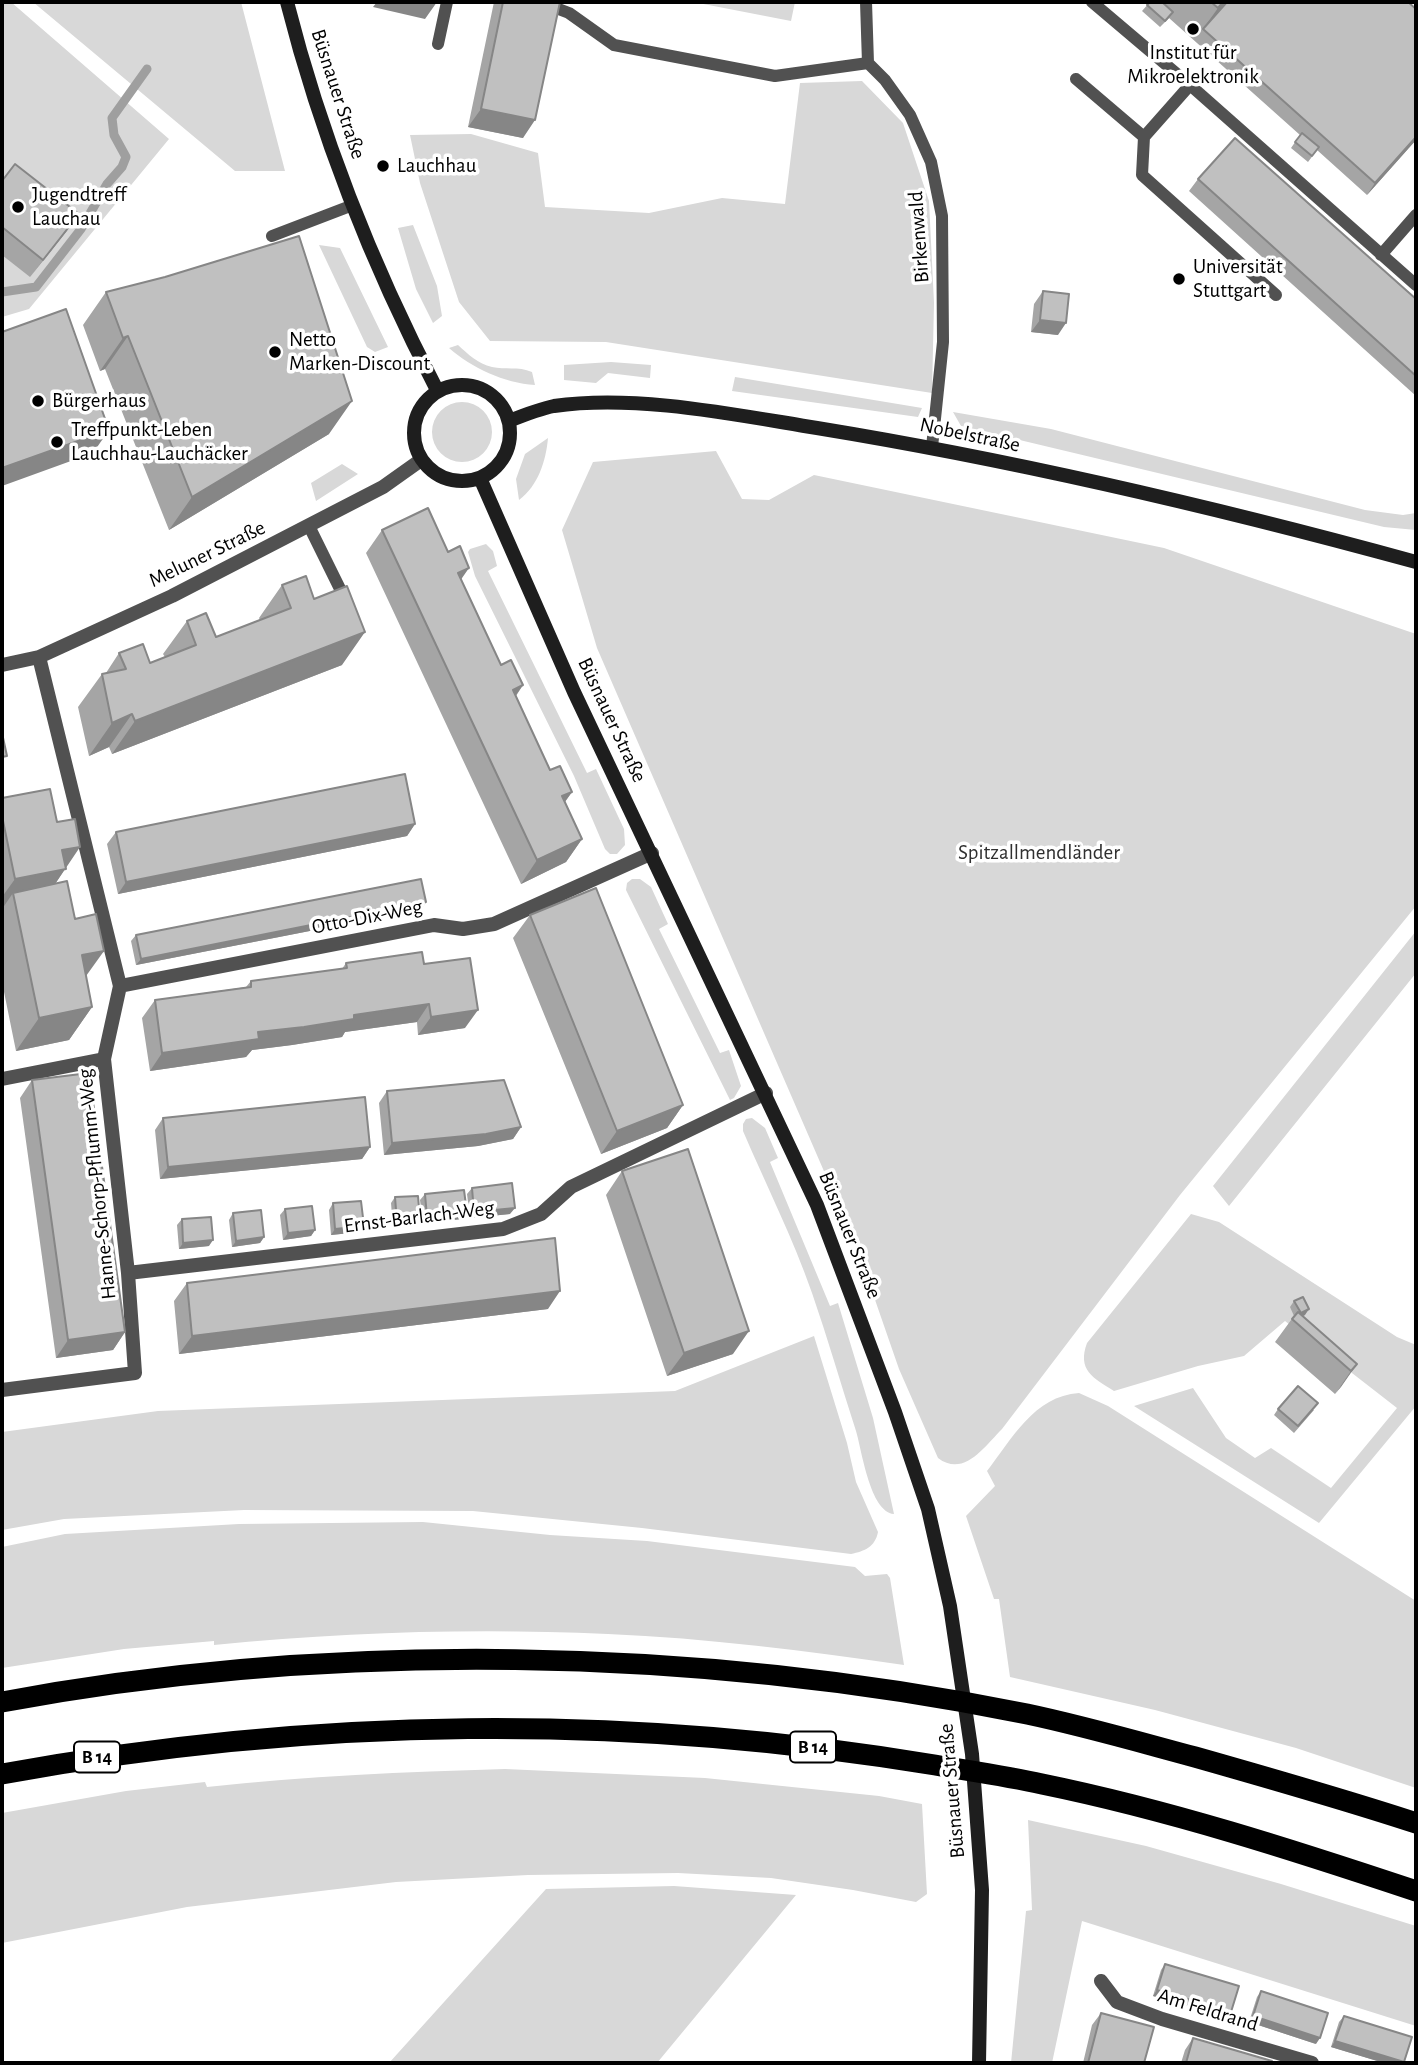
<!DOCTYPE html>
<html>
<head>
<meta charset="utf-8">
<style>
	body { margin:0 }
	#map { position:relative; width:1418px; height:2065px; overflow:hidden; background:#fff; font-family:"Alegreya Sans",sans-serif }
	canvas { display:block }
	.frame { position:absolute; inset:0; border:4px solid #000; pointer-events:none }
</style>
</head>
<body>
<div id="map">
<canvas width="1418" height="2065"></canvas>
<div class="frame"></div>
</div>
<script>
const ctx = document.querySelector('canvas').getContext('2d');
ctx.lineJoin = 'round';
function paint(path, color) {
  ctx.fillStyle = color;
  ctx.fill(path, 'evenodd');
}
function strokePath(path, color, width, dash) {
  ctx.strokeStyle = color;
  ctx.lineWidth = width;
  ctx.lineCap = dash ? 'butt' : 'round';
  ctx.setLineDash(dash || []);
  ctx.stroke(path);
}
function label(font, color, halo, rows, align = 'center') {
  ctx.font = font + ' "Alegreya Sans",sans-serif';
  ctx.lineWidth = 7;
  ctx.setLineDash([]);
  ctx.textBaseline = 'middle';
  ctx.strokeStyle = halo;
  ctx.fillStyle = color;
  for (const [text, x, y, turn = 0] of rows) {
    ctx.save();
    ctx.translate(x, y);
    ctx.rotate((+turn || 0) * Math.PI / 180);
    ctx.textAlign = isNaN(turn) ? turn : align;
    if (halo) ctx.strokeText(text, 0, 0);
    ctx.fillText(text, 0, 0);
    ctx.restore();
  }
}
paint(new Path2D(`
	M2,2H11L169,139L29,309L2,317Z
	M33,2H241L285,171H235Z
	M693,2H795L791,21Z
	M862,81L903,123L929,201L934,303L932,393L606,342L490,341L459,302L420,183L410,135L471,134L538,153L545,207L649,213L722,198L785,204L800,83Z
	M413,225L437,286L442,316L433,323L416,289L398,228Z
	M319,245L340,248L388,347L375,352L367,347Z
	M458,345C468,354 478,364 492,367C505,370 518,366 532,372L535,385C504,383 472,368 449,348Z
	M611,362L651,365L650,378L608,373L596,383L564,380V365Z
	M735,377L922,408L918,417L732,391Z
	M432 432a30 30 0 1 1 60 0a30 30 0 1 1-60 0Z
	M953,412L1051,429L1365,510L1403,515L1416,513V530L1384,527L961,426Z
	M548,438C546,461 538,486 519,500L516,479L525,454Z
	M716,451L742,499L769,500L814,475L1164,548L1416,634V906L1180,1195L1002,1429C985,1446 964,1478 938,1458L899,1369L856,1245L597,648L562,530L593,462Z
	M342,464L358,474L316,501L311,483Z
	M486,544L493,551L497,566L488,571L587,773L596,769L624,829L625,845L617,854H610L605,849L574,776L475,576L468,552L470,549Z
	M632,879H640L651,887L668,924L659,929L720,1053L729,1050L741,1086L734,1098L730,1100L626,890L627,883Z
	M1416,931V973L1229,1206L1213,1186Z
	M752,1118L765,1128L778,1158L770,1162L830,1306L838,1303L873,1418L894,1514C870,1512 862,1451 856,1431C841,1385 828,1339 812,1293C793,1238 766,1185 743,1131V1124L746,1119Z
	M1191,1214L1219,1222L1397,1337L1416,1345V1406L1319,1523L1134,1406L1193,1388L1226,1438L1255,1458L1271,1448L1331,1488L1397,1408L1285,1321L1244,1356L1198,1366L1114,1391C1093,1378 1077,1370 1087,1343Z
	M814,1336L847,1443L856,1482L878,1532C875,1547 865,1551 851,1554L642,1528L473,1511L244,1510L64,1519L2,1530V1432L158,1411L675,1391Z
	M1079,1393L1108,1406L1416,1601V1788L1296,1748L1155,1710L1010,1677L999,1599H994L966,1516L995,1486L987,1471C1012,1439 1034,1396 1079,1393Z
	M423,1522L550,1535L647,1541L855,1567L865,1576L887,1574L890,1578L904,1665C806,1651 707,1638 608,1634C476,1628 345,1632 214,1645V1641L124,1649L2,1668V1547L65,1534L239,1524Z
	M505,1769L705,1778L879,1796L922,1804L927,1894L916,1902L853,1890L771,1878L678,1873L528,1875L396,1882L187,1907L2,1943V1813L126,1791L205,1782L207,1787C306,1776 405,1772 505,1769Z
	M1028,1820L1146,1846L1281,1884L1416,1926V2026L1082,1921L1052,2063H1011L1026,1911L1032,1910Z
	M674,1886L796,1895L657,2063H389L546,1889Z`), '#d8d8d8');
strokePath(new Path2D(`
	M2,292L36,287L81,229L107,184L122,167L126,157L114,135L112,118L147,69`), '#9f9f9f', 9);
strokePath(new Path2D(`
	M540,2L569,13L614,45L775,76L868,63
	M866,2L868,63L885,80L910,115L931,162L942,216L943,342L932,447
	M1092,2L1190,85L1416,285
	M438,44L447,2
	M1076,79L1144,137
	M1190,85L1144,137L1142,175L1276,295
	M272,236L353,205
	M1381,255L1416,215
	M309,526L345,599`), '#515151', 12);
strokePath(new Path2D(`
	M2,665L39,657L172,596L383,487L421,460
	M120,986L434,925L463,929L494,924L652,853
	M2,1079L104,1059
	M128,1273L503,1229L541,1214L571,1187L766,1093
	M2,1390L135,1373L128,1273L104,1059L120,986L39,657
	M1101,1981L1117,2002L1162,2019L1312,2063`), '#515151', 14);
strokePath(new Path2D(`
	M287,2C321,136 373,267 437,390
	M414 433a48 48 0 1 1 96 0a48 48 0 1 1-96 0Z
	M509,421C524,415 539,409 554,406C636,394 736,415 817,428C1019,461 1219,508 1416,562
	M480,478L574,692L817,1205L895,1412L928,1509L950,1606L972,1754L982,1890L979,2063`), '#1e1e1e', 14);
strokePath(new Path2D(`
	M2,1702C336,1640 695,1647 1027,1714C1084,1726 1139,1742 1195,1757C1269,1778 1343,1799 1416,1823
	M2,1774C314,1717 621,1713 935,1765C970,1771 1006,1776 1042,1784C1169,1810 1293,1850 1416,1891`), '#000', 21);
paint(new Path2D(`
	M494,2H560L523,138L468,127Z
	M1150,2H1408L1416,9V140L1367,195L1317,150L1308,162L1291,148L1300,135L1169,18L1160,27L1142,11Z
	M1198,179L1416,299V396L1189,191Z
	M2,181L79,214L30,277L2,255Z
	M1043,291L1058,335L1031,332L1034,304Z
	M106,292L329,434L169,530L105,369L100,371L83,325Z
	M382,530L461,580L501,665L523,685L516,696L550,770L572,792L565,802L582,839L566,862L521,884L366,553Z
	M282,585L314,599L342,665L112,754L109,747L89,756L78,707L102,674L106,673L119,653L150,663L165,657L163,654L187,621L216,637L260,620L259,618Z
	M2,798L66,867L55,884L86,976L92,1007L69,1040L16,1051L2,982Z
	M415,824L407,836L118,894L107,844L116,832Z
	M422,909L136,965L131,941L136,935Z
	M530,915L683,1105L667,1128L601,1154L513,938Z
	M346,963L424,964L465,1028L418,1035L417,1022L345,1032L342,1037L292,1045L252,1050L246,1057L150,1071L142,1018L155,1000L246,987L251,981L342,969Z
	M32,1080L125,1332L113,1350L56,1358L20,1098Z
	M387,1091L521,1127L513,1139L478,1146L384,1155L379,1103Z
	M163,1118L370,1147L362,1159L160,1179L155,1130Z
	M622,1171L733,1354L667,1376L606,1195Z
	M472,1188L510,1214L470,1218L467,1194Z
	M425,1194L462,1219L423,1223L420,1200Z
	M395,1197L416,1226L393,1228L391,1203Z
	M333,1203L364,1226L360,1232L331,1235L329,1210Z
	M285,1209L315,1230L311,1236L283,1240L280,1215Z
	M233,1213L264,1237L260,1243L232,1247L229,1220Z
	M182,1219L209,1246L179,1249L177,1225Z
	M187,1283L548,1309L179,1354L174,1301Z
	M1294,1301L1305,1315L1303,1316L1357,1364L1335,1394L1275,1342L1294,1316L1290,1307Z
	M1278,1409L1314,1410L1294,1433L1274,1415Z
	M1165,1964L1227,2018L1153,1996L1161,1970Z
	M1261,1991L1316,2044L1249,2022L1257,1997Z
	M1101,2013L1144,2063H1083L1092,2025Z
	M1344,2016L1404,2062L1403,2063H1384L1331,2047L1339,2022Z
	M1193,2038L1271,2063H1181L1185,2050Z`), '#a5a5a5');
paint(new Path2D(`
	M377,2H437L425,19L373,7Z
	M1223,2H1230L1203,29L1218,8Z
	M481,109L535,120L523,138L468,127Z
	M1416,137V140L1367,195L1375,183Z
	M79,214L66,232L30,277L43,260Z
	M1040,320L1066,323L1058,335L1031,332Z
	M128,336L105,369L100,371L123,338Z
	M352,401L329,434L169,530L192,497Z
	M109,430L93,453L2,486V468Z
	M469,568L453,591L458,573Z
	M365,632L342,665L112,754L135,721Z
	M523,685L507,708L513,690Z
	M132,714L109,747L89,756L112,723Z
	M572,792L555,815L562,796Z
	M415,824L407,836L118,894L126,882Z
	M582,839L566,862L521,884L537,860Z
	M80,847L43,902L13,893L2,909V897L15,879L62,850Z
	M426,902L422,909L136,965L141,959Z
	M104,951L81,983L82,955Z
	M429,1004L417,1022L345,1032L342,1037L292,1045L252,1050L246,1057L150,1071L162,1053L258,1032L354,1015Z
	M92,1007L69,1040L16,1051L39,1018Z
	M478,1010L465,1028L418,1035L431,1017Z
	M683,1105L667,1128L601,1154L617,1131Z
	M521,1127L513,1139L478,1146L384,1155L392,1143Z
	M370,1147L362,1159L160,1179L168,1167Z
	M515,1208L510,1214L470,1218L474,1212Z
	M467,1213L462,1219L423,1223L427,1217Z
	M420,1220L416,1226L393,1228L397,1222Z
	M364,1226L360,1232L331,1235L335,1229Z
	M315,1230L311,1236L283,1240L288,1233Z
	M264,1237L260,1243L232,1247L236,1241Z
	M213,1240L209,1246L179,1249L183,1243Z
	M560,1291L548,1309L179,1354L192,1336Z
	M1309,1309L1305,1315L1296,1319L1301,1313Z
	M749,1331L733,1354L667,1376L684,1353Z
	M125,1332L113,1350L56,1358L68,1340Z
	M1357,1364L1341,1387L1335,1394L1351,1371Z
	M1157,1990L1231,2012L1227,2018L1153,1996Z
	M1253,2016L1320,2038L1316,2044L1249,2022Z
	M1335,2041L1404,2062L1403,2063H1384L1331,2047Z`), '#868686');
const building = new Path2D(`
	M503,2H560L535,120L481,109Z
	M1150,2H1162L1173,12L1165,21L1147,5Z
	M1211,2H1223L1218,8Z
	M1227,2H1408L1416,9V137L1375,183L1203,29Z
	M1302,133L1319,147L1312,156L1295,142Z
	M1235,138L1416,299V376L1198,179Z
	M15,164L79,214L43,260L2,227V181Z
	M299,236L352,401L192,497L128,336L123,338L106,292L165,277Z
	M1043,291L1069,294L1066,323L1040,320Z
	M66,309L109,430L2,468V332Z
	M428,508L448,552L460,546L469,568L458,573L501,665L511,660L523,685L513,690L550,770L560,766L572,792L562,796L582,839L537,860L382,530Z
	M306,576L314,599L347,586L365,632L135,721L132,714L112,723L102,674L126,669L119,653L143,644L150,663L196,645L187,621L206,613L216,637L291,608L282,585Z
	M2,733L7,756L2,757Z
	M405,774L415,824L126,882L116,832Z
	M50,789L57,822L75,819L80,847L62,850L66,869L15,879L2,816V798Z
	M421,879L426,902L141,959L136,935Z
	M67,881L75,919L96,914L104,951L82,955L92,1007L39,1018L13,893Z
	M596,888L683,1105L617,1131L530,915Z
	M422,952L424,964L470,958L478,1010L431,1017L429,1004L354,1015V1019L304,1027L258,1032L259,1039L162,1053L155,1000L251,987V981L347,968L346,963Z
	M89,1073L125,1332L68,1340L32,1080Z
	M504,1080L521,1127L486,1134L392,1143L387,1091Z
	M365,1097L370,1147L168,1167L163,1118Z
	M688,1149L749,1331L684,1353L622,1171Z
	M512,1183L515,1208L474,1212L472,1188Z
	M464,1190L467,1213L427,1217L425,1194Z
	M418,1196L420,1220L397,1222L395,1197Z
	M361,1201L364,1226L335,1229L333,1203Z
	M312,1206L315,1230L288,1233L285,1209Z
	M261,1210L264,1237L236,1241L233,1213Z
	M211,1217L213,1240L183,1243L182,1219Z
	M555,1238L560,1291L192,1336L187,1283Z
	M1303,1297L1309,1309L1301,1313L1294,1301Z
	M1298,1312L1357,1364L1351,1371L1292,1319Z
	M1298,1386L1318,1403L1298,1426L1278,1409Z
	M1165,1964L1239,1986L1231,2012L1157,1990Z
	M1261,1991L1328,2013L1320,2038L1253,2016Z
	M1101,2013L1154,2027L1144,2063H1088Z
	M1344,2016L1412,2037L1404,2062L1335,2041Z
	M1193,2038L1272,2061L1271,2063H1186Z`);
paint(building, '#c0c0c0');
strokePath(building, '#868686', 2);
for (const [x, y, r, color] of [
	[1193,29,7,"#000"],
	[383,166,7,"#000"],
	[18,207,7,"#000"],
	[1179,279,7,"#000"],
	[275,352,7,"#000"],
	[38,401,7,"#000"],
	[57,442,7,"#000"]
]) {
  const dot = new Path2D();
  dot.arc(x, y, r, 0, 2 * Math.PI);
  ctx.fillStyle = color;
  ctx.fill(dot);
  strokePath(dot, '#fff', 2.5);
}
for (const [x, y, w] of [
	[813,1747,46],
	[97,1757,46]
]) {
  const box = new Path2D();
  box.roundRect(x - w / 2, y - 15.5, w, 31, 5);
  ctx.fillStyle = '#fff';
  ctx.fill(box);
  strokePath(box, '#000', 2);
}
label('bold 19px', '#000', null, [
	["B 14",813,1747],
	["B 14",97,1757]
]);
label('21px', '#000', '#fff', [
	["Institut für",1193,53,"center"],
	["Mikroelektronik",1193,77,"center"],
	["Lauchhau",397,166],
	["Jugendtreff",32,195],
	["Lauchau",32,219],
	["Universität",1193,267],
	["Stuttgart",1193,291],
	["Netto",289,340],
	["Marken-Discount",289,364],
	["Bürgerhaus",52,401],
	["Treffpunkt-Leben",71,430],
	["Lauchhau-Lauchäcker",71,454]
], 'left');
label('21px', '#000', '#fff', [
	["Büsnauer Straße",338,94,72],
	["Birkenwald",919,237,-94],
	["Nobelstraße",970,435,12],
	["Meluner Straße",207,554,-26],
	["Büsnauer Straße",612,720,65],
	["Otto-Dix-Weg",367,917,-11],
	["Hanne-Schorp-Pflumm-Weg",97,1184,-96],
	["Ernst-Barlach-Weg",419,1217,-7],
	["Büsnauer Straße",850,1235,68],
	["Büsnauer Straße",952,1791,-95],
	["Am Feldrand",1208,2010,17]
]);
label('21px', '#2f2f2f', '#fff', [
	["Spitzallmendländer",1039,853]
]);
</script>
</body>
</html>
